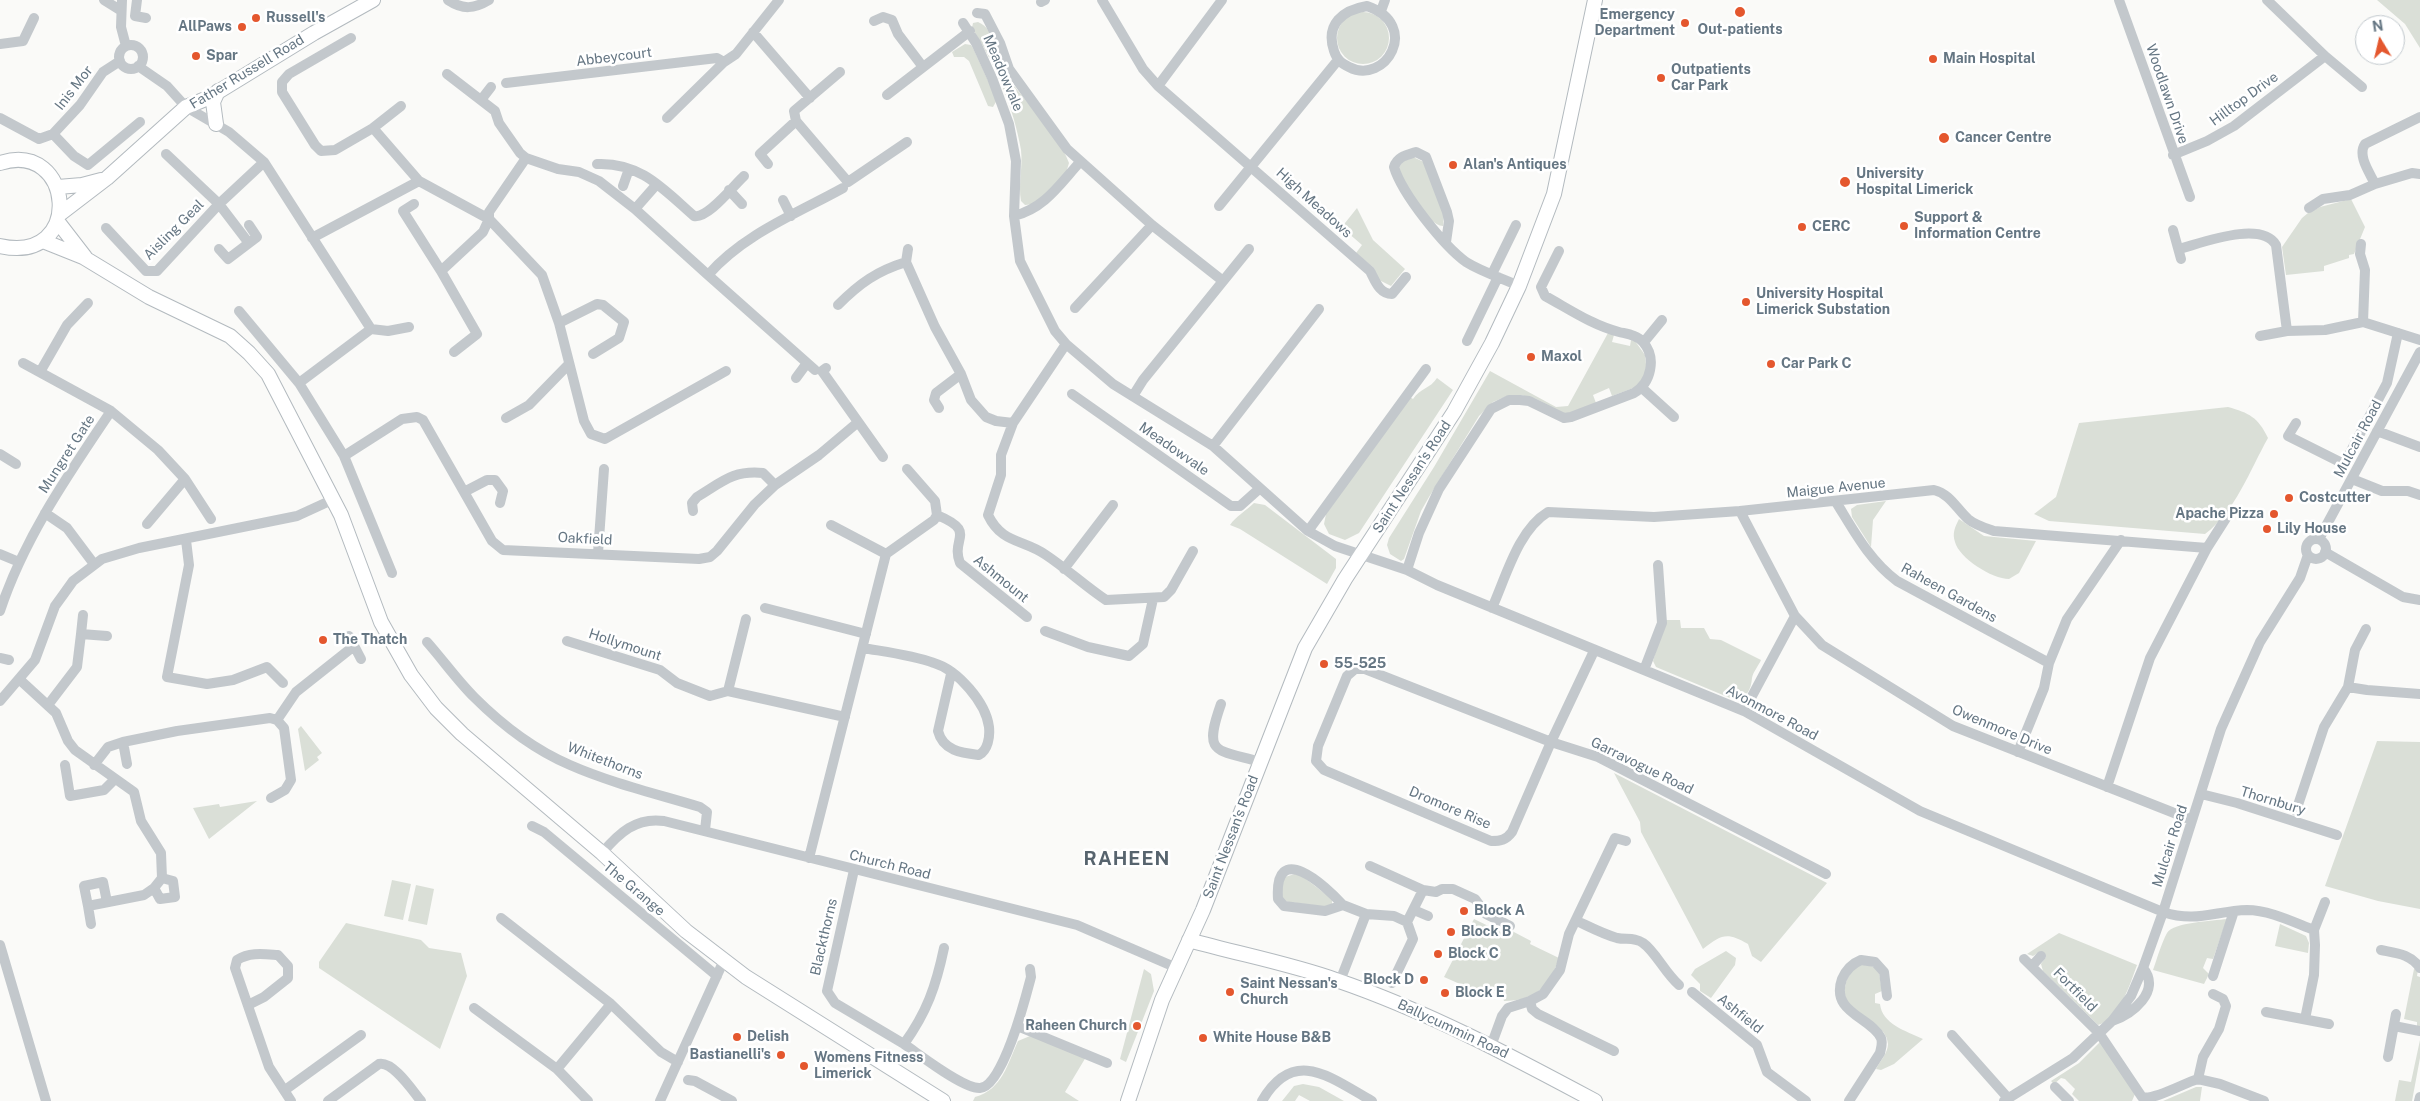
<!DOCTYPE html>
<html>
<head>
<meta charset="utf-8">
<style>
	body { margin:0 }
	#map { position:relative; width:2420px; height:1101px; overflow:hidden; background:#fafaf8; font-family:"Public Sans",sans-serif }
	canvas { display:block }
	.north { position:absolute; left:2355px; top:15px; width:50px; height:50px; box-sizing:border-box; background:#fff; border:1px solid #c1c8cd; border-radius:50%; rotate:351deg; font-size:14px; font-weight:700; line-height:20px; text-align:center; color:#657683 }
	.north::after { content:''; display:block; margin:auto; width:18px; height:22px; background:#e4572e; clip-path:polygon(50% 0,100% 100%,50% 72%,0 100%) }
</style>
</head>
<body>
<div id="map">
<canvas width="2420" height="1101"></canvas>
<div class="north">N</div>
</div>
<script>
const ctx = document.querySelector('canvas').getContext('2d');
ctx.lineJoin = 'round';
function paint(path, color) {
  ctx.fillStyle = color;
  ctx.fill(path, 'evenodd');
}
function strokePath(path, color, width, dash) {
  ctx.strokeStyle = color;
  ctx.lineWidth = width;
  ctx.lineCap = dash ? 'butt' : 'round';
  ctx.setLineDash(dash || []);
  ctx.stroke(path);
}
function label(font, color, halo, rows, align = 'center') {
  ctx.font = font + ' "Public Sans",sans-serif';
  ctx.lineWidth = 5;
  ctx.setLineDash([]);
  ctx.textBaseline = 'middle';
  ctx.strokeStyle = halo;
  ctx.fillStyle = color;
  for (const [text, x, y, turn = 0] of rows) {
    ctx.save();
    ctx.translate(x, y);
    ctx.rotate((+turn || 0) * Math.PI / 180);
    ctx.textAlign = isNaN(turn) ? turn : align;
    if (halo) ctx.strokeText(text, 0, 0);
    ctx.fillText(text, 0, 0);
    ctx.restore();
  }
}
paint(new Path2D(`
	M2377,0H2420V48L2405,24Z
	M1337 38a26 26 0 1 1 52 0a26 26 0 1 1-52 0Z
	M978,22C997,30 996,56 1005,72C1023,102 1057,130 1069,163L1066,173L1035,204L1025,205L1021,201C1018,184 1023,167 1021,150C1014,108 995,64 972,28L973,23Z
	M965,44L971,45L973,48L997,100L993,107L988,106L969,61L964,57H954L952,52Z
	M1413,157L1424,162L1444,215L1443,226C1427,226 1403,181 1399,168L1402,162Z
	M2351,199L2365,227L2354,254L2349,255V258L2324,266V271L2286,275L2282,247L2302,218L2308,213L2320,207Z
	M1357,208L1373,240L1405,269L1391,286L1379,280L1374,268L1356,253L1362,245L1347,232L1341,235L1337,233Z
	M1608,333L1614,335L1612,342L1630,346L1631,340L1635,341L1645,355L1647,373L1636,387L1612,396L1609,388L1593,395L1596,403L1569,413H1563L1536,399L1521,395L1507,396L1493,402L1479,416L1429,497L1421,511L1404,559L1401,561L1390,554L1387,545L1389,538L1434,467L1490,371L1556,407L1568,406Z
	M1437,378L1453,390L1359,533L1345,540L1329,534L1324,524L1326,514L1410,397L1413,399C1420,388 1430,389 1437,378Z
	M2228,407C2249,413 2258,417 2268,438C2250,470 2235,512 2205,534L2049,521L2034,514L2056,497L2079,423Z
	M1886,501L1873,520L1871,547L1852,517L1851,509L1857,505Z
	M1254,503L1265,505L1336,559V568L1327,584L1240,529L1230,525C1236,516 1246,511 1254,503Z
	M1959,519L1984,536L2036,541L2019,573L2009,579C1992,579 1959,558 1955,542C1952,533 1955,527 1959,519Z
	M1665,620H1680L1681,628H1704L1710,639L1721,640L1761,660C1759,665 1753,672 1752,678C1751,691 1745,702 1730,698L1656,667L1653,661Z
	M301,726L322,753L317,757L319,760L305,771L298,729Z
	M2377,741L2420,742V909L2378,901L2325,886Z
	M1614,773L1827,883L1761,962L1752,956L1748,944C1727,932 1722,934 1703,949L1641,832L1640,822Z
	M257,801L209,839L193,808L219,804L220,807Z
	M1298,873L1332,899V904L1327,907L1282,901L1281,887L1285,877Z
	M392,880L411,884L403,920L384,916Z
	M416,885L434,889L427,925L408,921Z
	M1474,919L1509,936L1512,931L1531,941L1530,944L1559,958C1550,986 1535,1001 1504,1001L1502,995L1489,988L1485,995L1444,977Z
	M2227,919L2213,959L2207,958L2203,968L2209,974L2204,984L2153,970C2157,959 2161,944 2167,933C2174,922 2212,921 2227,919Z
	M346,923L421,940L429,948L461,953L467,976L440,1049L319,968V962Z
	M2280,924L2306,936L2309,943L2308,953L2275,946Z
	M2059,933L2137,965C2130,984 2120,1018 2098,1025L2043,971L2041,964L2046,957L2041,951L2033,956L2027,954Z
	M1726,951L1736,958L1735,965L1711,998L1700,991V984L1691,975L1695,969Z
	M1860,964L1875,967L1879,972L1882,991L1875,994V1003L1880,1004C1882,1024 1906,1031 1923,1039L1894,1064L1881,1070L1876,1069C1880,1061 1888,1053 1888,1044C1887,1019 1841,1018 1845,987C1847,976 1852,970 1860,964Z
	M1144,969L1151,974L1154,991L1126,1062L1120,1059Z
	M2414,969L2418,970L2417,976L2420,977V1028H2417V1022L2404,1019Z
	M1030,1036L1086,1057L1065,1092L1079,1101H973L975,1097C1002,1090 1008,1063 1018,1041Z
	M2420,1040V1058L2412,1101H2395L2399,1080L2411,1082Z
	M2100,1042L2135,1094L2132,1101H2079L2072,1094L2075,1089L2065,1079L2061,1078L2054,1084L2051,1081L2079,1063Z
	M1303,1084L1319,1087L1344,1101H1310L1299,1095L1295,1101H1282L1294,1086Z
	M2196,1087H2202L2200,1101H2163Z`), '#dadfd7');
const secondary = new Path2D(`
	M216,124L213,102L218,91
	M0,163C74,139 85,265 0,246
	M58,187L82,185L101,180
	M60,214L107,178L186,107L208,98L314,33L373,0
	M58,222L85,257
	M43,241L83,257L149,297L230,336L249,353L268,374L341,515L381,622L411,675L436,708L462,734L602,853L686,931L746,977L943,1101
	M1189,940C1238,954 1288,963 1336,980C1427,1011 1511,1056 1595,1101
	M1128,1101L1162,1000L1203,910L1305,648L1345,579L1454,412L1492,343L1519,286L1554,194L1595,0`);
strokePath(secondary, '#b3babf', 16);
strokePath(new Path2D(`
	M104,0L120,10
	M122,0L121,27L126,46
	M137,0L135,16L146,18
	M448,0C463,10 474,9 489,0
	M1102,0L1143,69L1158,86L1370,271C1375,280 1379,294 1392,294L1406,277
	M2119,0L2190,197
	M2267,0L2325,56L2362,87
	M1041,2L1045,0
	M1367,6C1422,25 1385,86 1349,67C1341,63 1337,60 1334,51C1325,24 1343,10 1367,6Z
	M1381,11L1385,0
	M977,13L985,14L1000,43L1009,69L1067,149L1152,225L1223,281
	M874,21L883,17L892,20L898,34L923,67
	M963,23L976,43L992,78L1009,124L1016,161L1014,216L1020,261L1055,331L1066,344L1113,384L1213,446L1308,531L1335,546L1407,570L1437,585L1744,711L1920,811L2163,912C2196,923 2215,911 2247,910C2269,910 2293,922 2314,930
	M753,32L810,98
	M0,44L23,41L34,18
	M119 57a12 12 0 1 1 24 0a12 12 0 1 1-24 0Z
	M138,66L167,86L186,107L229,132L264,162L371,329
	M447,74L495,111L499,123L520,153L526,158
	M506,83L717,58L724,62
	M1158,86L1222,0
	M887,95L970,31
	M481,100L491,87
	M0,118L39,139L53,134L74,156L88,165L140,122
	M667,118L724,62L736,54L779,0
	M796,121L848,182L907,142
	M373,128L401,106
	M53,134L80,105L103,72L120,61
	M166,154L219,204L248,242
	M2173,155L2207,141L2234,126L2325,56
	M597,164C641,162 664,190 694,216C708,219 733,186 744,176
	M768,164L760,154L796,121L794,111L840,72
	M419,181L489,219V212L526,158L558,169L579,172L599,181L635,209L657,184
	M2375,184C2370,173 2357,156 2365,144L2420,117
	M623,186L629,169
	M729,190L742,204
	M783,200L791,216
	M414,204L403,211L441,271L477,334L454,352
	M1219,206L1338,60
	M2309,208L2323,199L2350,195L2375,184L2412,173L2420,174
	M635,209L708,275
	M1014,216C1045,208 1059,185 1080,162
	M106,228L146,271H157L219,204L264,162
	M2173,230L2181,259
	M312,238L419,181L373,128L335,150L321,151L315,145L282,92V82L289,74L351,38
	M1446,242L1449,221L1447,212L1426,157L1416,152C1406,155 1397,157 1394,167C1402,194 1444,246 1466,262C1482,272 1502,278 1519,286
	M2361,244L2360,254L2365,270L2363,322
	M219,249L228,259L257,237L249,225
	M908,249L906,262L935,327L961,374L971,400L986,417L996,421L1013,423L1066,344
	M2179,249C2202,243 2261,220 2276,245L2287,331
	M441,271L483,232L489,219L542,275L559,323L597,304L603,305L624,322L619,338L593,354
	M1492,274L1516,225
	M838,305C860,283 877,271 906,262
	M1075,308L1152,225
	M239,311L299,383L344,456L392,573
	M559,323L584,421L591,434L605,439L726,371
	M2260,336L2287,331L2325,330L2363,322L2420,340
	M1467,341L1498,277
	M1644,342L1662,320
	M23,363L111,411L158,450L185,479
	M826,368L822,371L883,457
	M815,370L708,275C744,234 796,214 843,188
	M40,372L67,325L88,303
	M796,378L807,363
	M299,383L371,329L388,331L409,327
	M1642,388L1674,417
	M1072,394L1231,506H1240L1259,489
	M1133,396L1143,380L1249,249
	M939,408L934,400L936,393L961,374
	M506,418L529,405L569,364
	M1013,423L1001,455V475L988,515C1002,544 1023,539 1046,555C1067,569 1085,586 1106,600L1164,597L1171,590L1193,551
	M2296,423L2288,436L2344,464L2387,383L2398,333
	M2377,431L2420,447
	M1213,446L1319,309
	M0,454L16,464
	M344,456L402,419L417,417L423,420L492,541L503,550L699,559L710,557L717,551L755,504L775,485L819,455L857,423
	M2352,479L2382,491H2408L2420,495
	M464,492L487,480H495L503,491L500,503
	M1836,502C1854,531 1869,560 1897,581L2049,663
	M693,511L692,503L697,497C722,482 733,470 763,473L775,485
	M1740,511L1934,490C1950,494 1956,508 1968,519C1975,525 1985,528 1994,531L2207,548
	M45,513L67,528L94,564
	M937,515C978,532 950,538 960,563L1027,617
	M147,524L185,479L211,519
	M831,525L886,554
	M1308,531L1426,369
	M2306 549a10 10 0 1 1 20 0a10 10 0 1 1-20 0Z
	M2319,539L2420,352
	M186,540L189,565L167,677L207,684L233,680L267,667L283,683
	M2325,552L2403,597L2420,600
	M598,553L604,469
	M0,554L19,562
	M1064,569L1113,505
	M1407,570L1419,533L1439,489L1491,409L1509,400H1520L1529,401L1564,418L1571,417L1634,393C1651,383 1657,358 1643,342C1637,335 1627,334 1619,332C1592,325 1569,309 1545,296L1541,287L1559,251
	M765,608L866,634
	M1492,608C1506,577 1518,530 1548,512L1654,517L1740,511L1795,616L1744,711
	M0,611C24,538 68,475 111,411
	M83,615L81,634L107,636
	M1795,616L1822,645L1953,726L2192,820
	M1045,631L1088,647L1129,656L1143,644L1153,599
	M349,636L361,659
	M567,641L660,670L677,683L710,696L728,691L845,717
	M427,642C443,660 457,680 474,697C501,724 535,750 570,765C611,783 657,794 700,807L707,812L705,830
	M863,648C886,652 912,655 934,663C958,670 986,703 989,727C990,737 988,750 979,755C962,753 943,751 938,731L951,674
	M1594,651L1551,742L1512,832C1506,840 1501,841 1491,841L1324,770L1316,761L1318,746L1347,676L1355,669H1365L1551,742L1598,757L1826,874
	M0,658L9,660
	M1644,670L1662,623L1658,565
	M19,679L56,713L68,741L75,750L134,792L141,821L161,853L162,878L154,888L144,895L88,906L84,886L103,882L107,902
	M2348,687L2367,690L2420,694
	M728,691L746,619
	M0,701L35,660L55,606L63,595L73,581L102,559L139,548L297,516L334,499
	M1221,704C1203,755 1215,749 1260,762
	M48,705L77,667L81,634
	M123,742L127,764
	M2018,752L2044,688L2049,663L2067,619L2121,540
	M65,765L70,796L104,790L114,780
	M94,765L108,747L123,742L177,731L270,718L277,720L296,692L354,646
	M2107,787L2150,658L2207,548L2228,515
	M2201,794L2237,803L2337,835
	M271,798L285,790L291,780L284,728L277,720
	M2296,811L2324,727L2348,687L2355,650L2366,629
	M532,826L544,832L717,976
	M602,853C619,833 636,817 664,821L1077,925L1177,968
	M809,858L886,554L934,520L937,515L935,501L907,469
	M1370,866L1423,890L1407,922L1413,939L1392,983
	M854,870L827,991L835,1003L904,1044C927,1012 936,986 944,948
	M154,888L160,899L175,897L173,881L162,878
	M1423,890L1436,892L1442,889H1453L1475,899L1486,914L1510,926
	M1343,905C1325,885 1274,839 1278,899L1284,906L1325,911L1343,905L1366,914L1394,916L1407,922
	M88,906L91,924
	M1414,910L1428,916
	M1577,921C1590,927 1603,934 1617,938C1626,940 1635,937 1643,943C1655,951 1665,973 1679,985
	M0,945L46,1101
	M2381,950C2396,953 2411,954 2420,968
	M2024,959L2099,1033L2142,1097
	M2032,966L2041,956
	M2213,976L2234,911
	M1340,981L1366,914
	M1692,992L1757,1045L1767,1072L1806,1101
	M1530,1001L1532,1009L1538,1014L1614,1051
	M611,1004L661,1052L678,1062
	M248,1005L264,997L288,978V966L278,955C263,954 250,952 237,960L235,968L269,1067L291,1101
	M474,1008L557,1069L611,1004L501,918
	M2266,1012L2329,1024
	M2305,1019L2314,975L2315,945L2314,930L2325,902
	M2112,1021C2132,1014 2162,991 2143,968
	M1017,1026L1107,1063
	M2394,1026L2420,1031
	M1952,1035L2008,1098
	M904,1044C919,1054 963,1089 980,1088C1003,1087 1026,996 1031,977L1030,969
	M1491,1046L1502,1016L1508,1008L1530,1001L1543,994L1560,970L1569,934L1615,838L1626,841
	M2388,1057L2396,1014
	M557,1069L588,1101
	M2198,1079L2220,1084L2264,1101
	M688,1080L695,1081L732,1101
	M2055,1087L2069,1101
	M285,1090L361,1035
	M2142,1097C2153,1101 2184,1083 2198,1079L2203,1057L2219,1029L2226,1006L2223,999L2213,994
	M328,1101L379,1064C393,1061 412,1090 421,1101
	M660,1101L724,960
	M1262,1101C1294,1046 1331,1078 1372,1101
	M1849,1101L1880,1053C1881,1048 1883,1043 1881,1038C1871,1017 1830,1013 1842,979C1846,970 1851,964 1861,960L1875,962L1884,972L1887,996
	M2004,1101L2073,1058L2112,1021L2131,996L2143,968L2163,912L2221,729L2260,642L2300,578L2308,555
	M2419,1101L2420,1097`), '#c3c8cc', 10);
strokePath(secondary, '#fff', 14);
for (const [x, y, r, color] of [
	[1740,12,6,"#e4572e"],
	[256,18,5,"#e4572e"],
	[1685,23,5,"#e4572e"],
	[242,27,5,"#e4572e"],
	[196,56,5,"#e4572e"],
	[1933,59,5,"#e4572e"],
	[1661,78,5,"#e4572e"],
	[1944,138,6,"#e4572e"],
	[1453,165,5,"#e4572e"],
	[1845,182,6,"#e4572e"],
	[1904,226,5,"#e4572e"],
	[1802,227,5,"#e4572e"],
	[1746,302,5,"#e4572e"],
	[1531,357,5,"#e4572e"],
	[1771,364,5,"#e4572e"],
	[2289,498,5,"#e4572e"],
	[2274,514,5,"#e4572e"],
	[2267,529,5,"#e4572e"],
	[323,640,5,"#e4572e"],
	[1324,664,5,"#e4572e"],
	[1464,911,5,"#e4572e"],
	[1451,932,5,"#e4572e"],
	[1438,954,5,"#e4572e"],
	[1424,980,5,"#e4572e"],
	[1230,992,5,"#e4572e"],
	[1445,993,5,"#e4572e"],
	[1137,1026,5,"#e4572e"],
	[737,1037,5,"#e4572e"],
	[1203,1038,5,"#e4572e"],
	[781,1055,5,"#e4572e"],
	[804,1066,5,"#e4572e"]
]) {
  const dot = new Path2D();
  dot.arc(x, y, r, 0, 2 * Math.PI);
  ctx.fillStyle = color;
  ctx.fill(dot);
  strokePath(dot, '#fff', 2);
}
label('bold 14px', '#657683', '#fff', [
	["Emergency",1675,15,"right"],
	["Department",1675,31,"right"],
	["Russell's",266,18],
	["AllPaws",232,27,"right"],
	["Out-patients",1740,30,"center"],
	["Spar",206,56],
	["Main Hospital",1943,59],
	["Outpatients",1671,70],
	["Car Park",1671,86],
	["Cancer Centre",1955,138],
	["Alan's Antiques",1463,165],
	["University",1856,174],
	["Hospital Limerick",1856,190],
	["Support &",1914,218],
	["Information Centre",1914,234],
	["CERC",1812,227],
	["University Hospital",1756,294],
	["Limerick Substation",1756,310],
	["Maxol",1541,357],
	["Car Park C",1781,364],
	["Costcutter",2299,498],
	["Apache Pizza",2264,514,"right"],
	["Lily House",2277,529],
	["The Thatch",333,640],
	["55-525",1334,664],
	["Block A",1474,911],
	["Block B",1461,932],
	["Block C",1448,954],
	["Block D",1414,980,"right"],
	["Saint Nessan's",1240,984],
	["Church",1240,1000],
	["Block E",1455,993],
	["Raheen Church",1127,1026,"right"],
	["Delish",747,1037],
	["White House B&B",1213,1038],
	["Bastianelli's",771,1055,"right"],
	["Womens Fitness",814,1058],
	["Limerick",814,1074]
], 'left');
label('14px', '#657683', '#fff', [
	["Abbeycourt",614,57,-7],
	["Father Russell Road",247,72,-31],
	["Meadowvale",1003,73,67],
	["Inis Mor",74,88,-52],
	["Woodlawn Drive",2167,94,71],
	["Hilltop Drive",2244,99,-36],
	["High Meadows",1314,203,42],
	["Aisling Geal",174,230,-45],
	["Mulcair Road",2358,439,-62],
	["Meadowvale",1174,449,35],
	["Mungret Gate",67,454,-57],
	["Saint Nessan's Road",1412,477,-57],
	["Maigue Avenue",1836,488,-6],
	["Oakfield",585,539,3],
	["Ashmount",1001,579,39],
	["Raheen Gardens",1949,593,29],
	["Hollymount",625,645,18],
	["Avonmore Road",1772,713,28],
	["Owenmore Drive",2002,730,23],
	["Whitethorns",605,761,21],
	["Garravogue Road",1642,766,26],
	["Thornbury",2273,801,17],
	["Dromore Rise",1450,808,23],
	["Saint Nessan's Road",1231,837,-69],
	["Mulcair Road",2170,846,-72],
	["Church Road",890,865,14],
	["The Grange",634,889,40],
	["Blackthorns",824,937,-77],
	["Fortfield",2075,990,45],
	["Ashfield",1740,1014,39],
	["Ballycummin Road",1453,1029,25]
]);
ctx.letterSpacing = '1px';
label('bold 19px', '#57646e', '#fff', [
	["RAHEEN",1127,859]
]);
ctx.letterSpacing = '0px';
</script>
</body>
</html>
